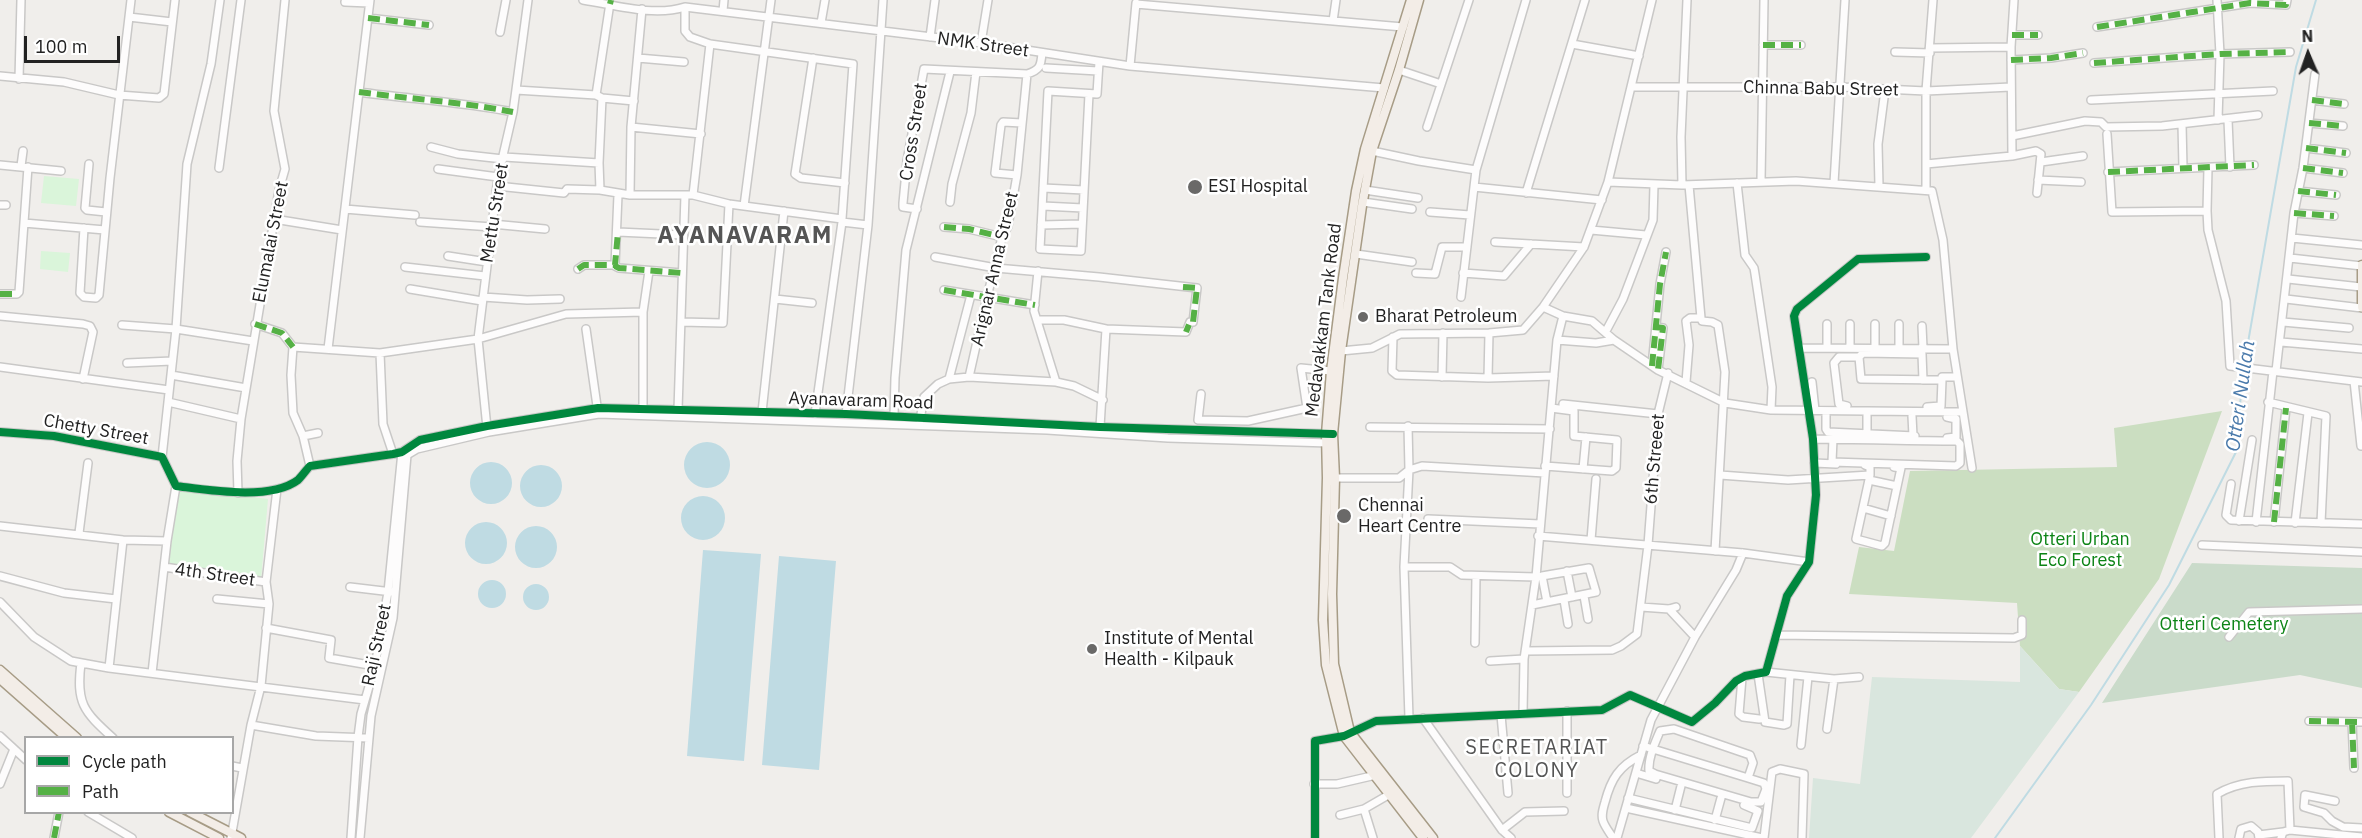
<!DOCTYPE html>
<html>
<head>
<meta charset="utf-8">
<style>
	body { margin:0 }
	#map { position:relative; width:2362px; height:838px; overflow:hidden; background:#f0eeeb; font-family:"IBM Plex Sans",sans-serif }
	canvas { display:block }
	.legend { position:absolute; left:24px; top:736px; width:210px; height:78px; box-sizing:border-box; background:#fff; border:2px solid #a7a7a7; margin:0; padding:8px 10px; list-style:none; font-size:18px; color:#222 }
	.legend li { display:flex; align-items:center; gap:12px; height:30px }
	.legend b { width:30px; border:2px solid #a7a7a7 }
	.north { position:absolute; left:2278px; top:24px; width:60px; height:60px; -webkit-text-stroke:4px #fff; paint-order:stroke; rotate:358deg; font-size:16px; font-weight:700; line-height:24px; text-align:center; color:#222 }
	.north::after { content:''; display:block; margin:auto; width:21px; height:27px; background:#222; clip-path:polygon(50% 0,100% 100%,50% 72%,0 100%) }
	.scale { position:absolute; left:24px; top:36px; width:96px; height:27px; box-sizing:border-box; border:3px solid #222; border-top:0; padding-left:8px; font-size:18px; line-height:21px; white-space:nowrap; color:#222; -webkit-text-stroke:4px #fff; paint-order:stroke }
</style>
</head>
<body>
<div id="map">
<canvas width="2362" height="838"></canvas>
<ul class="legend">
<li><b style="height:8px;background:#00873e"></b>Cycle path</li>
<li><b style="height:8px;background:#55b145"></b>Path</li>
</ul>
<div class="north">N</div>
<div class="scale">100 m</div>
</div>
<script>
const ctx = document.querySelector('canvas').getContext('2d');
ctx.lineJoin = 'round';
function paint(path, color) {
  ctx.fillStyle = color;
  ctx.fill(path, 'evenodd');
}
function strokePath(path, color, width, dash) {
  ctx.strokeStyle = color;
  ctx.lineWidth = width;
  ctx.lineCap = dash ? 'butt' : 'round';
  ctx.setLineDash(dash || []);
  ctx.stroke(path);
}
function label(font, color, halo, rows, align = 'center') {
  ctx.font = font + ' "IBM Plex Sans",sans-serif';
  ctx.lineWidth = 5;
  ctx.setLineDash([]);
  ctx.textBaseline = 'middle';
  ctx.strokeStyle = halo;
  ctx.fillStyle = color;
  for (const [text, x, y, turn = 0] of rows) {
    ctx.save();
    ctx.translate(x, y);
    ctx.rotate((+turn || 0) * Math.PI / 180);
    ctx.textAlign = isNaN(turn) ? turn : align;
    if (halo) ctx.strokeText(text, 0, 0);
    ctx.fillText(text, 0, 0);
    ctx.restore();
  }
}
paint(new Path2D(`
	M2222,411L2159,579L2079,692L2059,689L2020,646L2017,603L1849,594L1859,547L1894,551L1910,471L2117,467L2114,428Z`), '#cbdec1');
paint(new Path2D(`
	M2020,646L2059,689L2079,692L1971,838H1809L1813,778L1860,784L1872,677L2020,682Z`), '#d9e6de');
paint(new Path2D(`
	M2192,563L2362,568V688L2300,675L2102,703Z`), '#cadbca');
paint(new Path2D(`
	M44,176L79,179L76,206L41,203Z
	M41,251L70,253L68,272L40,269Z
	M179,488L268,499L261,580L168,566Z`), '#daf5da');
paint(new Path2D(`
	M684 465a23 23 0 1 1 46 0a23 23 0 1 1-46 0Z
	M470 483a21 21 0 1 1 42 0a21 21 0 1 1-42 0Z
	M520 486a21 21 0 1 1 42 0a21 21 0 1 1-42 0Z
	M681 518a22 22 0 1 1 44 0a22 22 0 1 1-44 0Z
	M465 543a21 21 0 1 1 42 0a21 21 0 1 1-42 0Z
	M515 547a21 21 0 1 1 42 0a21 21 0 1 1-42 0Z
	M703,550L761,554L744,761L687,756Z
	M779,556L836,561L819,770L762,765Z
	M478 594a14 14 0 1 1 28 0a14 14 0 1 1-28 0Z
	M523 597a13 13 0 1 1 26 0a13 13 0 1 1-26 0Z`), '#bfdbe3');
strokePath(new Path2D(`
	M1995,838L2091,705L2169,585L2237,450L2242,377L2296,67L2316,0`), '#bfdbe3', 2);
const minor = new Path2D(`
	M583,0C615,5 654,17 685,7L981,43L1130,66L1384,88
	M2217,0L2220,54L2218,120
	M345,2L369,3
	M1136,4L1403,27
	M685,7V31L690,37L710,44L853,64L842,219
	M723,11L724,0
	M129,17L172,22
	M368,18L429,25
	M1333,21L1336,0
	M821,23L825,0
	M2097,27L2250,3L2286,5L2287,0
	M500,32L506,0
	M2012,35H2038
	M930,37L935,0
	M981,43L988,0
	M1572,44L1639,56
	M1763,45H1801
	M1930,48L2011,47
	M1895,52L1930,53
	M638,58L684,62
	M813,58L795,174L801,178L845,183
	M2011,60L2051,58L2083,53
	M2094,63L2220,54L2290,52
	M1130,66L1136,3
	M1046,68L1098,71
	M1399,70L1441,84
	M0,76L64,82L119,95L159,98L164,94L175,0
	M19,79L21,0
	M1632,87H1840L1926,91L2011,87
	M516,90L596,95L602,98L634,101
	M359,92C410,99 462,102 513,112
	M1089,94L1081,251L1040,249L1048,91L1097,94L1099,62
	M596,95L610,3
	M602,98L599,163L600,190L630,195H693L729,204L842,219V222L868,225
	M2091,100L2273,91
	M2312,100L2344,104
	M2228,120L2230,167
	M2309,123L2343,126
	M2182,124L2183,168
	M631,127L701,134
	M1427,127L1469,0
	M2107,134L2112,212L2207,211L2208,230L2226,301L2230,366L2362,382
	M2012,136L2085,121L2101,122L2106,127L2162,126L2258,115
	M431,147L458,154L503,159
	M2306,148L2346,153
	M1372,151L1419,161L1476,170
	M2012,156L2036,151L2041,154L2037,193
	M504,157L599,163
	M2041,162L2083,156
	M89,164L85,208L87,210L106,212
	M1926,164L2012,156L2011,47L2014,0
	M0,165L61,171
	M21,166L23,151
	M219,168L241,0
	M2303,168L2343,173
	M438,169L498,177
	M2108,172L2254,165
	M1017,175L995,173L1001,125L1003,122L1022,123
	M2038,180L2081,182
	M1761,181L1764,0
	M1608,182L1682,185L1796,181L1932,191L1943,240L1953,349L1972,468
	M1737,183L1745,255L1754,268L1755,274L1772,387L1771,410
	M1834,183L1845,0
	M1682,185L1681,137L1687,0
	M497,186L564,193L567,189L600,190
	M1879,186L1878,144L1885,90
	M1474,187L1602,200
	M1043,188L1084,190
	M1365,190L1418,198
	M1926,190V91L1933,0
	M2298,191L2336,195
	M1526,193L1585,0
	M630,195L631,127L642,9
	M693,195L710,44
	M950,202L952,184L971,113L976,72
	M1363,202L1412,209
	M0,205H6
	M744,206L771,0
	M1043,206L1083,208
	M345,209L415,215
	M917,209L903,207V203L907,161L924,69L1027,74C1040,70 1041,66 1042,53
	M2207,211L2208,168
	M1430,212L1470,215
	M2294,213L2334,216
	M274,219L342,230
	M420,222L492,227
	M24,223L105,230
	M492,224L545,229
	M1041,225L1082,224
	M944,227L969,229L1002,237
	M84,228L80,293L84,297L96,298L99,295L110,178L131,0
	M1591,230L1646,235
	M618,232L683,235
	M2292,238L2362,245
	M1495,242L1584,247
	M1356,254L1412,262
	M448,256L487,262
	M935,257L996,268L1099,277L1197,288L1193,322H1190L1186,332L1106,329
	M2290,258L2362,266
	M615,266L619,268L682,273
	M405,267L485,276
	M578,269L584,265H615L618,195
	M1038,271L1034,311L1056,382
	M1416,273L1435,274L1442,247H1467
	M1463,273L1504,276L1531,244
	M2288,279L2361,287
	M410,289L482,301
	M944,290L1035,305
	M0,294H17L19,292L28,167
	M483,297L527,300L560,299
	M1461,297L1476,170L1526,0
	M775,299L812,303
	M2286,299L2362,308
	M1543,307L1563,316L1592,321L1614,340L1658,370L1725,403L1771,410L1963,412
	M0,316L83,324L90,326L93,332L83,379
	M1701,318L1702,321L1712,322L1718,325L1725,372L1715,551
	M1039,320H1064L1106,329L1100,427
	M681,322L723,323L729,204
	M2283,322L2349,328
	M255,324L282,333L293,347L291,375L293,413L303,436L310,466
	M1827,324V348
	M1850,324V348
	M1875,324V348
	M1899,324V348
	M122,325L176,329L253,341
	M1922,326L1923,348
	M1656,327L1663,328L1658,370
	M586,329L598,413
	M1606,331L1623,299L1653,220L1654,185
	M1393,337L1392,371L1397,375L1488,378L1554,376
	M1557,340L1596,343L1614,340
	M2281,342L2362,349
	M293,347L380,353L478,339L566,314L643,312
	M1800,348L1953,349
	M328,349L370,0
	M1341,351L1372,348L1400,334L1489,333L1523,330L1543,307L1584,247L1608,182L1652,0
	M380,353L383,424L393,454
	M1859,357L1863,353L1922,354L1923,380
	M127,363L172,361
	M1652,366L1660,284L1666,252
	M0,367L169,390
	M2276,371L2294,213L2303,168L2315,74
	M171,375L246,388
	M969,377L987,297L1002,237L1008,226L1017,175L1027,74
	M1442,377L1443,333
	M1488,378L1489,333
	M949,379L971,295
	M2354,381L2361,446
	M1686,382L1689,345L1686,321L1690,318H1701L1689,185
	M1812,382L1815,410
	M1201,394L1198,420L1248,421L1307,408L1301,368L1331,371
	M168,402L241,419
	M2268,402L2326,416L2321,523
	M1563,404L1658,414
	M1847,406L1839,404L1834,363L1839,357H1859L1861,379L1942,380V377H1957
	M1927,407L1941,406L1942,380
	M643,410V312L649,271
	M678,410L685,195
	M762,412L784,211
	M815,414L842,222
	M846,414L868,225L883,0
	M1826,414V429L1828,432L1915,436
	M894,416L895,378L906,250L950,72
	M1912,416L1913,436
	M1947,417L1956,419V437L1947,438
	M920,420L924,397L938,384L949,379L969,377L1056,382L1074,386L1103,400
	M1408,426L1409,470L1404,567L1409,718
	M1370,427L1550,429
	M487,428L478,339L498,177L513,112L528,0
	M0,432L54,436L162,457L176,486C208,490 270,501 298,480C302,476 306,470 310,466L393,454L402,452L420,440L487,426L598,408L846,414L1100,427L1328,434
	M1867,434V415
	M303,436L318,433
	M1813,439C1861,439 1909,441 1957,441L1960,444V463L1956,466L1832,462L1833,439
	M407,455L417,449L489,432L599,414L1047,430L1168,438L1329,443
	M162,457L176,329L187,164L211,64L220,0
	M1814,463L1836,464
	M1865,465L1870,467V475L1856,539L1882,546L1885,543L1901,468L1894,467
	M1545,466L1612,471L1616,468L1617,440L1574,436V411L1551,408
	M1583,469L1586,437
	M1720,475L1788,480L1870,475
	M1335,478H1399L1409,470L1422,466L1545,473
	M1869,480L1897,486
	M2231,484L2226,515L2231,520L2362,524
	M238,493L237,461L241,419L279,190L285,169L274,111L285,0
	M1863,508L1891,516
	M1428,519L1540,524
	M2239,521L2252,440
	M2256,522L2273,371
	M2274,522L2286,408
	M2295,523L2308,413
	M0,526L123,540L167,541
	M79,533L88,463
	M1538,536L1743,553L1809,562
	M1591,540L1596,479
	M2202,545L2362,552
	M164,567L266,582
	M1404,567H1450L1462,575L1536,577
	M1567,571L1572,597
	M0,576L64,593L116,599
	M350,587L392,592
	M1584,596L1588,619
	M217,599L269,604
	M1564,600L1568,624
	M0,602L34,637L71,661L109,668L365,700
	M1532,605L1596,592L1589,568L1542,576L1547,602
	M1641,607L1669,609L1676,607
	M1669,609L1695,637
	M266,628L331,640L329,658L375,666
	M1776,635L2014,638L2022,635V620
	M2229,637L2249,612L2362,609
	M1475,643L1476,576
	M1526,651L1612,650L1621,646L1637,634L1648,545L1658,414L1668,373
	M1490,661L1524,659
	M81,663C76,703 83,711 113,738
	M109,668L123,540
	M1766,672L1834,679L1859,677
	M152,673L167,541L176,486
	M1758,674L1765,722L1784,725L1787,724L1790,675
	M1742,678L1739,714L1743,717L1759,719
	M1567,711V793
	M1523,713L1524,659L1536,577L1557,340L1563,316
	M1501,715L1508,793
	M1423,718L1502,830L1511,838
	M2309,721L2362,722
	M2352,722L2354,768
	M251,725L316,736L369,738
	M1827,729L1834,679
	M0,736L26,760
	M1801,745L1808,677
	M1643,746L1653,749L1748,778L1764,783L1766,789L1761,802H1751L1655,774L1649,771C1648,758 1655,743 1660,731L1674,729L1750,755L1753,763L1748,778
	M232,766L242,768
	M1636,773L1656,779
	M0,784L14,749
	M1314,784H1337L1376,775
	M1628,798L1752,828L1758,811L1744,805
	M2335,801L2305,795L2304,807L2324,813L2332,821L2343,827L2362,828
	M1626,808L1762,838
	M1364,809L1373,838
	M1675,810L1681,786
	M88,812L132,838
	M1340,815L1364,809L1390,794
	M1715,820L1721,798
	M1502,830L1525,812L1564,811
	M2259,835L2283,832
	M54,838L59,812
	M231,838L251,725L261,686L269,604L266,582L277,489
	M351,838L358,737L361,714L375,666L388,592L402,452
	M360,838L371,716L393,618L407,455
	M1315,838V741L1344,736L1376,721L1602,710L1630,695L1692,722L1715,703L1736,681L1745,676L1766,672L1787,596L1809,562L1816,495L1813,439L1794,316L1797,309L1858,259L1926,257
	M1613,838C1610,833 1605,827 1603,821C1601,815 1603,809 1605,802C1611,779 1619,766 1641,755
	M1617,838L1651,720L1695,637L1736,570L1743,553
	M1764,838L1772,772L1780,769L1804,774L1802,838
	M2219,838L2217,794C2239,781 2263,781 2288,781L2290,830
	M2239,838L2241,829L2251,826L2258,832L2259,838
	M2281,838L2283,832L2290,830L2362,837`);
const major = new Path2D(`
	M1411,0L1365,149L1356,191L1343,278L1331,371L1326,434L1327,478L1323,620L1326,665L1344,736L1423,838
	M1419,0L1399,70L1372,151L1362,206L1341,351L1333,434L1335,478L1332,594L1334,664L1350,732L1433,838
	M2362,265V307
	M0,670L77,738
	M0,679L67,738
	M169,812L219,838
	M190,812L241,838`);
strokePath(minor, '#c9c8c7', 10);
strokePath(major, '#a79c86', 11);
strokePath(minor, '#fdfcfc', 7);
strokePath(major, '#f3ede7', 8);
strokePath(new Path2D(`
	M610,4L611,0
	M368,18L429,25
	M2097,27L2250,3L2286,5L2287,0
	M2012,35H2038
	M1763,45H1801
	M2011,60L2051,58L2083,53
	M2094,63L2220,54L2290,52
	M359,92C410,99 462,102 513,112
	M2312,100L2344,104
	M2309,123L2343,126
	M2306,148L2346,153
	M2303,168L2343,173
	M2108,172L2254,165
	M2298,191L2336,195
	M2294,213L2334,216
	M944,227L969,229L1002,237
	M615,266L619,268L682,273
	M578,269L584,265H615L618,232
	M1183,287L1197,288L1193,322H1190L1186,332
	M944,290L1035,305
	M0,294H17
	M255,324L282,333L293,347
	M1656,327L1663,328L1658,370
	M1652,366L1660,284L1666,252
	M2274,522L2286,408
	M2309,721L2362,722
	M2352,722L2354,768
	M54,838L59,812`), '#55b145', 6, [12, 6]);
strokePath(new Path2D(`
	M0,432L54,436L162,457L176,486C208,490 270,501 298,480C302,476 306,470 310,466L393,454L402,452L420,440L487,426L598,408L846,414L1100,427L1333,434
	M1315,838V741L1344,736L1376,721L1602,710L1630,695L1692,722L1715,703L1736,681L1745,676L1766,672L1787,596L1809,562L1816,495L1813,439L1794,316L1797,309L1858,259L1926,257`), '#00873e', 8);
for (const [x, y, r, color] of [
	[1195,187,8,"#6a6968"],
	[1363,317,6,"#6a6968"],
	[1344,516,8,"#6a6968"],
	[1092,649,6,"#6a6968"]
]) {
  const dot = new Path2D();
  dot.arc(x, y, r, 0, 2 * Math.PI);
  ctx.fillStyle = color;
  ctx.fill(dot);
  strokePath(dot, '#fff', 2);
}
label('18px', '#222', '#fff', [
	["NMK Street",983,45,8],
	["Chinna Babu Street",1821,89,1],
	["Cross Street",914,132,-81],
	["Mettu Street",495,213,-81],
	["Elumalai Street",271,242,-79],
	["Arignar Anna Street",995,269,-77],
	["Medavakkam Tank Road",1324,320,-83],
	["Ayanavaram Road",861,401,2],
	["Chetty Street",96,430,10],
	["6th Streeet",1655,459,-85],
	["4th Street",215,575,8],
	["Raji Street",377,645,-78]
]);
label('18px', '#222', '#fff', [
	["ESI Hospital",1208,187],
	["Bharat Petroleum",1375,317],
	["Chennai",1358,506],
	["Heart Centre",1358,527],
	["Institute of Mental",1104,639],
	["Health - Kilpauk",1104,660]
], 'left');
label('18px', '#0c8416', '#fff', [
	["Otteri Urban",2080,540],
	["Eco Forest",2080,561],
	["Otteri Cemetery",2224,625]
]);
label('italic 20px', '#4a7aab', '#fff', [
	["Otteri Nullah",2241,396,-82]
]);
ctx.letterSpacing = '1.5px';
label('20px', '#555', '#fff', [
	["SECRETARIAT",1537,748],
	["COLONY",1537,771]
]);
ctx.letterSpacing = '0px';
ctx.letterSpacing = '1.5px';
label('bold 24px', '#555', '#fff', [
	["AYANAVARAM",745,236]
]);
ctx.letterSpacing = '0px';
</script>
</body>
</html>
